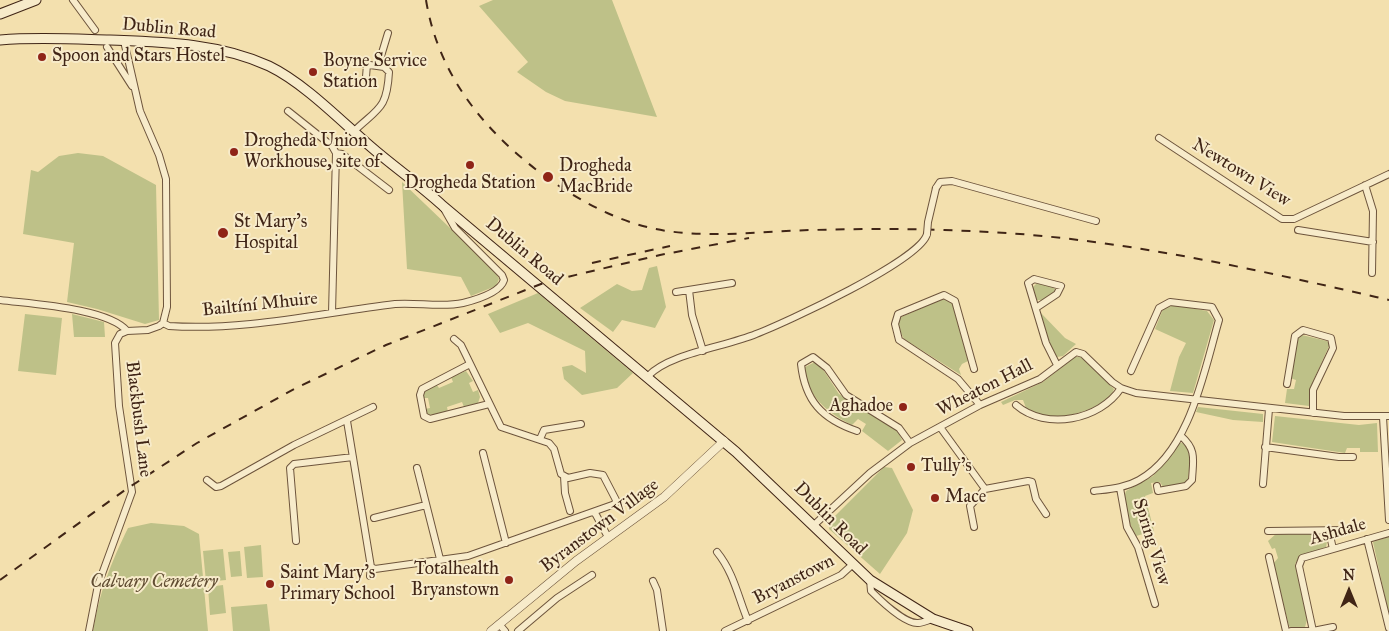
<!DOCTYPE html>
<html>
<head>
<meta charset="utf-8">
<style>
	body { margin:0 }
	#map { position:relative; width:1389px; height:631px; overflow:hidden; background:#f3e0ae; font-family:"IM FELL Great Primer",serif }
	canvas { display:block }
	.north { position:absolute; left:1324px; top:566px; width:50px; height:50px; -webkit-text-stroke:4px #f7ebca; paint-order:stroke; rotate:0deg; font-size:14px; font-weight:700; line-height:20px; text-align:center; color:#402516 }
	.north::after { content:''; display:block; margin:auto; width:18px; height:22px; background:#402516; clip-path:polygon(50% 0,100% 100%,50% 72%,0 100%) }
</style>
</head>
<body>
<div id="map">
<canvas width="1389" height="631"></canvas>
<div class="north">N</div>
</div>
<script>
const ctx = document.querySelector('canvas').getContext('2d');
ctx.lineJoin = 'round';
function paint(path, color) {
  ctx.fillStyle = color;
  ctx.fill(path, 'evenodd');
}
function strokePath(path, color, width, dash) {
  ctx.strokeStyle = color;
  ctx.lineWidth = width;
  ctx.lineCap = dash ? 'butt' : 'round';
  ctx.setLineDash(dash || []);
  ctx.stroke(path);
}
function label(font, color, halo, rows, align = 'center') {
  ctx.font = font + ' "IM FELL Great Primer",serif';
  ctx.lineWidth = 4;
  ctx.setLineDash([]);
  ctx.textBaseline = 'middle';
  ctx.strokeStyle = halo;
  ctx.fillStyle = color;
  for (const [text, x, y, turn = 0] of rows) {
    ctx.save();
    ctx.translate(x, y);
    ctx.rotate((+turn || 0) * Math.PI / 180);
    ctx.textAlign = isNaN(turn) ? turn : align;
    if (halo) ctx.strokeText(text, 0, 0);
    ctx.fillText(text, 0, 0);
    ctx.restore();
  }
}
paint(new Path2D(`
	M493,0H612L657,117L565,101L546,92L517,72L528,62L479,6Z
	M78,153L103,156L156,185L159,320L145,324L97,309L67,302L74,243L23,234L31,170L38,172L59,156Z
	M402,182L495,271L499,279L496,286L471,296L461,277L407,269Z
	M657,266L666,307L655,328L622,320L613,332L580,308L617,284L632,291L642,290L649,268Z
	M1037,283L1054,285L1055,291L1043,300H1037L1032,288Z
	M538,293L633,373L617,388L582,395L564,379L562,367L572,365L586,373L585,351L528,323L500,333L488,314Z
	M940,300H946L952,303L968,361L962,364L959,369L961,375L904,339L898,327L899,318Z
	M1174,305L1207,311L1214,320L1193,393L1170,391L1179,357L1186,343L1155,329L1163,309Z
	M1040,312L1065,338L1076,344L1063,356L1057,357L1052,350Z
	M25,314L62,318L56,375L18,371Z
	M72,314L104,322L105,337H74Z
	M1302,335L1327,341L1330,344L1310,388L1309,406L1285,403L1287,389H1294L1296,380L1290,378L1298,337Z
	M1075,357H1081L1114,389C1110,406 1068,418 1052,417C1043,416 1034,412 1026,408L1023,400H1015L1003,405L1001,402L1043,382Z
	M815,362L824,371L839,394L897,430L902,440L888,451L862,431L866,424L858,419L852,425C829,414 805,395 805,367Z
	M466,371L473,381L469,383L473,392L478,390L480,397L478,403L464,407L462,402L447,407L448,412L428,415L425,409L430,408L428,398H423L424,391L436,384L439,388L453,382L451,377Z
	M1198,407L1263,414V422L1233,420L1196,412Z
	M1275,416L1359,425L1377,423L1378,452H1360V448H1347L1345,453L1272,442Z
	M1179,443H1184C1194,451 1189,467 1188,480L1184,484L1163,487L1160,482L1151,483L1153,493L1145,496L1154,531L1136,536C1130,525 1121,503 1126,491L1153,476Z
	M884,467L892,468L913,510L907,533L880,574L829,529L831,520Z
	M151,523L184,526L199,534L208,631H93C100,591 110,565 128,528Z
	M1277,533L1320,534L1327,542L1326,547L1300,556L1295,564L1307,620L1305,627L1293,629L1289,626L1273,564L1278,558L1275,548L1272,549L1268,541Z
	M1389,537V615L1373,542Z
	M261,545L263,577L247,578L244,547Z
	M223,549L226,580L206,582L203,551Z
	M240,551L242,576L231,577L228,552Z
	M223,585L226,613L210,615L208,587Z
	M267,604L270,631H233L231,607Z`), '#bec188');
const minor = new Path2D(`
	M73,0L95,30
	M107,47L132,86
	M378,66L388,33
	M366,77L367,64
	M288,111L332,146L336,153L332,313
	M353,132C378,108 387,110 389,72L384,67L356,63
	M1159,138L1282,219H1294L1389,174
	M336,153L342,154L389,190
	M1365,185L1373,211L1372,273
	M936,188L940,182L952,181L1096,221
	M1298,230L1373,242
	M689,290L692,315L703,351
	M676,292L732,283
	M0,300C30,304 108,308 127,331
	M1036,308L1057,294L1061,286L1034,279L1028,283L1046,343L1057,365
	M163,323L169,326C245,331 320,313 395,304C417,302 441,308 463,303C475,300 500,293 504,280L502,275L455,228L443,207
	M470,364L422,389L420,395L424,416L430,419L489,404
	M974,369L955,301L944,295L898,314L895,324L899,340L958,379L980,405
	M648,376C670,353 725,347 756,334C785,323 921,260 927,234
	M1287,384L1295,336L1303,330L1331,338L1333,348L1313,390V413
	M1016,405C1046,431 1100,420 1121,388
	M1383,417L1389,520
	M347,421L371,567L370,576
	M940,427L985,489
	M857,431C822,419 805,401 801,364L813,357L827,368L846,395L899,428L910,443
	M540,439L544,430L581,424
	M1265,447L1339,457H1353
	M483,453L506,543
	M417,468L440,559
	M564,476L565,493L570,511
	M207,480L216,487L221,486L294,445L373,407
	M1263,484L1269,409
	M1157,486L1158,491L1186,486L1192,480C1193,460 1197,450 1181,436
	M1120,488L1127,527L1138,547L1155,604
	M1094,491C1110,489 1125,488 1139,480C1190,452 1204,371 1219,320L1212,307L1170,302L1159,308L1131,371
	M595,513L608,537
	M374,518L426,505
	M814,525L870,473L910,443L980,405L1040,379L1076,352L1083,354L1112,382L1121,388L1136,393L1344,416H1389
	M974,527L970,506L985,489L1028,481L1032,482L1036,499L1046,514
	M1268,531L1351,530
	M1329,531L1333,549
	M1367,539L1389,628
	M296,541L290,468L294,464L353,457
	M717,552C734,573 738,597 748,621
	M1269,557L1286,631
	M371,567L375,569L468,556L615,504L616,500L603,475L590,473L568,478L561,474L554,449L549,443L501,427L461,345L454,339
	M870,580L871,591C880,600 905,624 918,623C923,623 928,620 933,619
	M653,581L657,590L663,631
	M499,624L505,631
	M89,631L98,585L132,492L119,406L115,343L120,334L127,331L148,330L159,326L163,323L167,307L166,179L159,155L140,111L124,41
	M518,631L557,598L592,575
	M725,631L841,575L852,565
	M1291,631H1313L1299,566L1302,558L1389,533
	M1313,631L1333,627`);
const tertiary = new Path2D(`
	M491,631L576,561L664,497L724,441`);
const secondary = new Path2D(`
	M0,14L36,0
	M0,40C36,37 73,39 110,40C163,42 219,43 269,66C304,83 340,120 370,146C394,167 419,184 443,206L736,452L870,580L933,619L968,631`);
strokePath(minor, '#6d543c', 8);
strokePath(tertiary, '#6d543c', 9);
strokePath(secondary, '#402516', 11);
strokePath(minor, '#f7ebca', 6);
strokePath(tertiary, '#f7ebca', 8);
strokePath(secondary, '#f7ebca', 9);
strokePath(new Path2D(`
	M426,0C439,79 489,137 553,182C587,205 625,225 667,231C715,238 765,231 813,230C883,228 951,229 1020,234C1145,244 1267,272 1389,300
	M592,263L670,246
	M0,580L125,490L197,443L294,389L386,345L546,282L660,255L749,238`), '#402516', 2, [9, 9]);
const minorBridge = new Path2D(`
	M927,234L928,222L936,188`);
strokePath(minorBridge, '#6d543c', 8, []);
strokePath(minorBridge, '#f7ebca', 6);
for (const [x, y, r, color] of [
	[42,57,5,"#8f2418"],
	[313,72,5,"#8f2418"],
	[234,152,5,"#8f2418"],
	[470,165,5,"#8f2418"],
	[548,177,6,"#8f2418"],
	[223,233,6,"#8f2418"],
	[903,407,5,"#8f2418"],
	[911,467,5,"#8f2418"],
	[935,498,5,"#8f2418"],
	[509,580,5,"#8f2418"],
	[270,584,5,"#8f2418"]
]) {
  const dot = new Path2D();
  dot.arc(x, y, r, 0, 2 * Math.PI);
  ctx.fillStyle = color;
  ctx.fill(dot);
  strokePath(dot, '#f7ebca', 2);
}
label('18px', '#402516', '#f7ebca', [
	["Dublin Road",169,29,5],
	["Newtown View",1241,173,32],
	["Dublin Road",524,252,40],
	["Bailtíní Mhuire",260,305,-6],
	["Wheaton Hall",985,388,-27],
	["Blackbush Lane",138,419,83],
	["Dublin Road",830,519,45],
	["Byranstown Village",600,526,-37],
	["Ashdale",1338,532,-16],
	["Spring View",1151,542,73],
	["Bryanstown",794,580,-27]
]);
label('18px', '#402516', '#f7ebca', [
	["Spoon and Stars Hostel",52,57],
	["Boyne Service",323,62],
	["Station",323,83],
	["Drogheda Union",244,142],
	["Workhouse, site of",244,163],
	["Drogheda",559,167],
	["MacBride",559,188],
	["Drogheda Station",470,184,"center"],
	["St Mary's",234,223],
	["Hospital",234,244],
	["Aghadoe",893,407,"right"],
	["Tully's",921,467],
	["Mace",945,498],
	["Totalhealth",499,570,"right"],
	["Bryanstown",499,591,"right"],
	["Saint Mary's",280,574],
	["Primary School",280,595]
], 'left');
label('italic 18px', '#604c32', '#f7ebca', [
	["Calvary Cemetery",154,583]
]);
</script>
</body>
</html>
